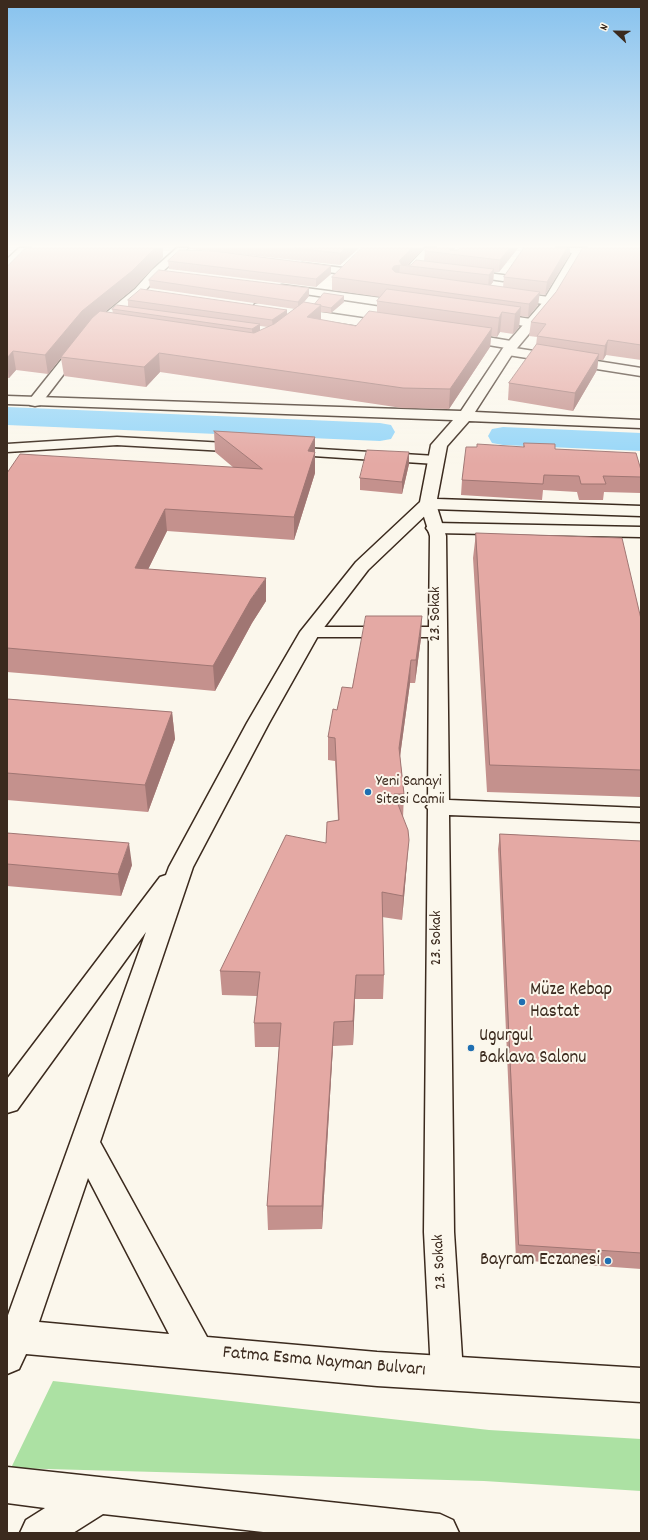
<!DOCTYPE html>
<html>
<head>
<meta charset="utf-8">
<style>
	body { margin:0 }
	#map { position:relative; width:648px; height:1540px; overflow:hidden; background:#fbf7ec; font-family:Dekko,sans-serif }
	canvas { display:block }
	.frame { position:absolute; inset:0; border:8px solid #3b2a1e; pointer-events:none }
	.north { position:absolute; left:596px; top:12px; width:40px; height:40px; -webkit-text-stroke:3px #fbf7ec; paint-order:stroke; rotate:292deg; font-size:11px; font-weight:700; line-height:16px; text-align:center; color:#3b2a1e }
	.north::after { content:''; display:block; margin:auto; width:14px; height:18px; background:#3b2a1e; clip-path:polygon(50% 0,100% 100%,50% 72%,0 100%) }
</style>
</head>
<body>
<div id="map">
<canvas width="648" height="1540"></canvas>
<div class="frame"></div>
<div class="north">N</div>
</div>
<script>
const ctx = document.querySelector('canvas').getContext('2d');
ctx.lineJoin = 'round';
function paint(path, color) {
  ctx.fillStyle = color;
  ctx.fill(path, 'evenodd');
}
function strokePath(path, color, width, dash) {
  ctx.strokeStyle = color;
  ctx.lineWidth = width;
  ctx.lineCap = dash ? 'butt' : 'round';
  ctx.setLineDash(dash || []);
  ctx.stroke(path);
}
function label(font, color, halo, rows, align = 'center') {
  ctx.font = font + ' Dekko,sans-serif';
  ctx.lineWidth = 4;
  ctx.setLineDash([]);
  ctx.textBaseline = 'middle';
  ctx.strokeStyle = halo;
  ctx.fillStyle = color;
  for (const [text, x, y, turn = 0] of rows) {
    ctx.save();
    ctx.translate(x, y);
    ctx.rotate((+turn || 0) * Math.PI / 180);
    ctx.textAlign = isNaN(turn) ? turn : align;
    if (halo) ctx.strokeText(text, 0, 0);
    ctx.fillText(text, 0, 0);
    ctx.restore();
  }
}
paint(new Path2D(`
	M53,1381L489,1430L641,1439V1491L484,1481L11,1468Z`), '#ace1a3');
paint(new Path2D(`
	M7,407L380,423L391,425L395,432L391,439L380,441L7,425Z
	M503,427L641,433V451L503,445L492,443L488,436L492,429Z`), '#96d6f8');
const street = new Path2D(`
	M19,248H31L11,268L7,269V259Z
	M177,248H188L160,274L143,293L93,336L40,405L35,406L30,405L28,402L30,399L85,330L135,289L152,270Z
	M425,248H436L404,283H396L394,281L396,279Z
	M556,248H583L584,250C579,255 560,253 556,248Z
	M302,263L343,268L349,271L343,274L298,268L296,266Z
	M465,270L503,275L507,276L509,278L507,280L503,281L461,275L459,273Z
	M282,285L405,301L409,302L411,305L409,308L405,309L278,290L276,288L278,286Z
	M510,292L549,297L553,298L555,301L553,304L549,305L506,298L504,296L506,294Z
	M259,303L388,322L392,323L394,326L392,329L388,330L255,310L253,307L255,304Z
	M491,313L531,319L535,320L537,323L535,326L531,327L487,320L485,317L487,314Z
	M463,333L517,342L519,345L515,348L641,368V376L508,355L503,354L502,351L506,348L459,340L457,337L459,334Z
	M117,437L244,444L249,445L251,448L249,451L244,452L117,445L7,452V444Z
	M287,447L436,456L441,457L443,460L441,463L436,464L282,454L280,451L282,448Z
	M428,499L434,501L436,504L446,536L449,800L641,808V822L449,815L454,1232L463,1373L459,1385L447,1389L435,1385L431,1373L424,1232L428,809L426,807L428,805L429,637H310L304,636L301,632L304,628L310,627H429L430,536L420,504L422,501Z`);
const secondary = new Path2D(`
	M575,248H587L553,305L513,353L475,412L641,420V428L469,421L447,446L437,499L641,506V516L432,509L368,570L319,634L269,723L193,867L100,1142L207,1337L377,1352L641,1368V1402L377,1386L26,1354L19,1369L7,1374V1318L146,932L17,1110L7,1113V1079L160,877L166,875L169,867L247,723L300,632L356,562L420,502L431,445L453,420L7,404V396L461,411L503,348L542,303ZM88,1178L169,1334L39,1322Z
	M435,523L641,527V537L435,533L429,532L426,528L429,524Z
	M7,1467L440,1514L453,1520L459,1533H272L103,1514L73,1533H20L26,1520L45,1508L7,1503Z`);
strokePath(street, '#3b2a1e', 3);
strokePath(secondary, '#3b2a1e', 3);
paint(street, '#fbf7ec');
paint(secondary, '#fbf7ec');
paint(new Path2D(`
	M189,248H359L340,265L220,252L331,266V274L316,287L169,269L168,261L212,251L189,249Z
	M424,248L408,265H411L424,261L425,251L455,248L454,250H458L460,248H518L499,272H494L493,282L491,285L503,287L504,277L524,248H570V254L545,295L539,294L538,305L528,317L520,316L519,327L513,334L500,332L497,337L491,336L490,347L449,409L402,408L160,372L146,387L64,376L61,358L48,374L16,370L9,378H7V267L163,257L134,288L105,312L113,313L112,309L128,306V300L287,310V314L295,309L150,288L149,280L309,296L304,302L315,304L344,296V302L331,313L321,312V320L356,326L377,312V301L380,297L332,290V277ZM260,326L268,327L260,331Z
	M641,248V360L606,355L603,360H598L597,370L573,411L508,400L509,383L536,345L537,337L529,336L531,322L556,292Z
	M214,431L315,437V473L294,540L167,531L148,569L266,601L252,623L215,691L43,675L7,672V473L234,468L215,452Z
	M524,443L641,470V489L640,493L604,492L603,500H579L577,492L543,490L542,500L461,495L462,480L477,447H523Z
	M409,452V464L402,494L360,490V478Z
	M476,533L641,619V797L487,792L473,558Z
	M421,638L415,683H410L400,756L404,794L403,818L407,863L402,920L382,917L384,975L383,999H355L353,1045L333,1046L322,1229L268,1230L267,1206L279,1047H255L254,1023L257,996L222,995L220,971L326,843L338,820L335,761L328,760V737L337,710L352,688Z
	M7,699L172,712L175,739L148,812L7,800Z
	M7,833L132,865L121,896L7,886Z
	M500,834L641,841V1269L516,1260L498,849Z`), '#c4918d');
paint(new Path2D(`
	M155,248H163V257L134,288L84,329L48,374L45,355L82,311Z
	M345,248H359L340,265V253Z
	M412,248H424L407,265H400L399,278L392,269Z
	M447,248H455L450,254Z
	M510,248H518L499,272L500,260Z
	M567,248H570V254L545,295L547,282Z
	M331,266V274L316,287V279Z
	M494,269L493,282L488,288L489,275Z
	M309,288V296L298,309V302Z
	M540,292L538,305L528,317L529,304Z
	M344,296V302L331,313V308Z
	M321,305V323L307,317Z
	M521,307L519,327L513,334L515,314Z
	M287,310V318L273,327L272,320Z
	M502,312L500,332L497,337L499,318Z
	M260,324V336L253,341L252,329Z
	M492,328L490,347L449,409L450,389Z
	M608,340L606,355L603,360L605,346Z
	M13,351L16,370L9,378L7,363V358Z
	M159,353L160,372L146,387L144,367Z
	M599,354L597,370L573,411L575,393Z
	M315,437V473L294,540V517L308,451Z
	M409,452V464L402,494V482Z
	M165,509L167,531L137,592L135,568Z
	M266,578V601L252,623L215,691L213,666L251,599Z
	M422,616L421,638L415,683L416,660Z
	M411,660L410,683L398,771L399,748Z
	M172,712L175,739L148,812L145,785Z
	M409,840L407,863L402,920L403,896Z
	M129,843L132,865L121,896L118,874Z
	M356,975L355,999L353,1045V1021Z
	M334,1022L333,1046L322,1229V1206Z`), '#a07673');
const building = new Path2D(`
	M26,248H155L132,271L82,311L45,355L13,351L7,358V291L8,290L7,289V267Z
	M296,248H345L340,253Z
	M362,248H412L399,261L402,265H411L416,260L494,269L489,275L400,265L394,266L392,269L395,272L540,292L529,304L332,277Z
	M427,248H449L450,250H458L460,248H510L500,260L425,251Z
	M524,248H567L547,282L504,277Z
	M583,248H641V345L608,340L605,346L537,336L546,324L531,322L556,292Z
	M180,250L213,251L331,266L316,279L168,261Z
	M159,270L309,288L298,302L149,280Z
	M141,289L287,310L272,320L128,300Z
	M387,289L521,307L515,314L502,312L499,318L377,301Z
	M324,293L344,296L331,308L321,306V305L315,304Z
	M304,302L321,305L307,317L356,326L369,311L492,328L450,389L403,388L159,353L144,367L61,357L92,318L100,311L254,333L274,324Z
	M117,305L260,324L252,329L112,309Z
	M537,344L599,354L575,393L509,383Z
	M214,431L315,437L308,451L315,452L294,517L165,509L135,568L266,578L251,599L213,666L7,648V473L20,454L262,469Z
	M524,443L555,444V449L636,453L641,470V477L603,476L606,484H581L579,476L544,475L543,484L462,480L466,447H477V444L524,447Z
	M367,450L409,452L402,482L360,478Z
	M476,533L622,538L641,619V770L490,765Z
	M366,616H422L416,660H411L399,748L404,794H394L408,830L409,840L403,896L382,892L384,975H356L353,1021L334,1022L322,1206H267L281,1023H254L260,972L220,971L286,835L326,843L327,822L339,820L335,738L328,737L333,709L337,710L342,687L352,688Z
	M7,699L172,712L145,785L7,773Z
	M7,833L129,843L118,874L7,864Z
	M500,834L641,841V1253L519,1245Z`);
paint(building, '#e4a9a4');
strokePath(building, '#a07673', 1);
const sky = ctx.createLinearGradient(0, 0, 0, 464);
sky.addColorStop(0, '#87c2ee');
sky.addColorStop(0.53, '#fdfbf6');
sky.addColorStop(1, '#fdfbf600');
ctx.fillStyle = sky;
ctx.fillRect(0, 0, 648, 464);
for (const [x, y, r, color] of [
	[368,792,4,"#1f6fb2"],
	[522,1002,4,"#1f6fb2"],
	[471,1048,4,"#1f6fb2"],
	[608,1261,4,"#1f6fb2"]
]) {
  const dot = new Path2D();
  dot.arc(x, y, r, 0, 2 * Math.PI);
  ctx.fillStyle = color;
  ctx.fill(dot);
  strokePath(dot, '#fbf7ec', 1.5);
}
label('16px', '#3b2a1e', '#fbf7ec', [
	["23. Sokak",437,614,-90],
	["23. Sokak",438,938,-90],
	["23. Sokak",441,1262,-93]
]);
label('16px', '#3b2a1e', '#fbf7ec', [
	["Yeni Sanayi",376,783],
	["Sitesi Camii",376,801]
], 'left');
label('19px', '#3b2a1e', '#fbf7ec', [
	["Müze Kebap",530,991],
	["Hastat",530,1013],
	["Ugurgul",479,1037],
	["Baklava Salonu",479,1059],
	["Bayram Eczanesi",600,1261,"right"]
], 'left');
label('19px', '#3b2a1e', '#fbf7ec', [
	["Fatma Esma Nayman Bulvarı",324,1363,5]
]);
</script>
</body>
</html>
